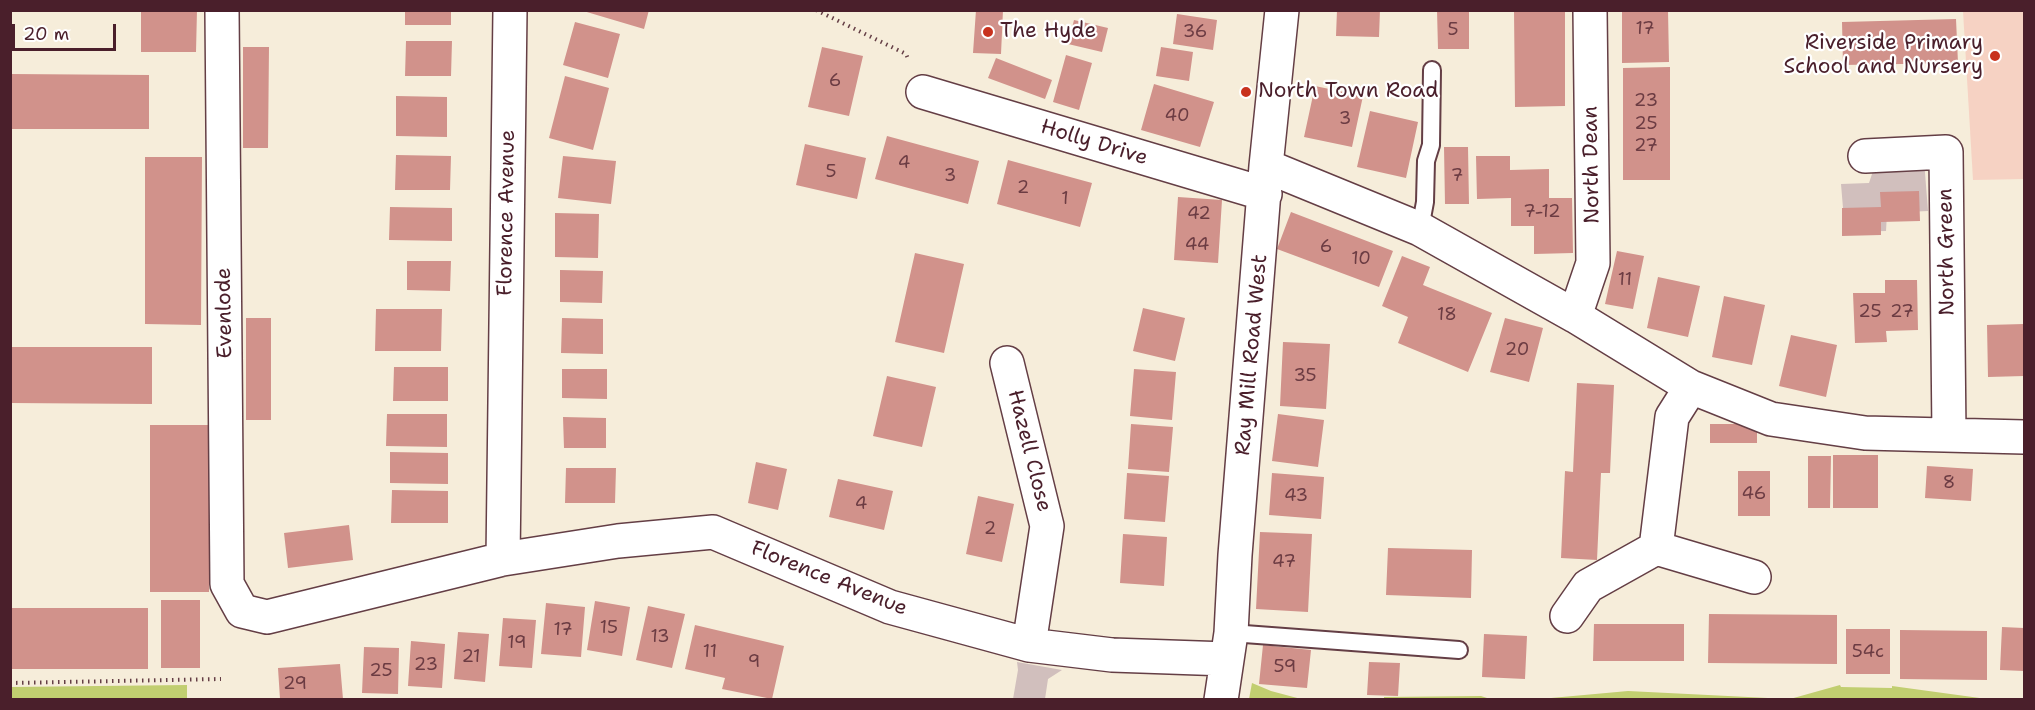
<!DOCTYPE html>
<html>
<head>
<meta charset="utf-8">
<style>
	body { margin:0 }
	#map { position:relative; width:2035px; height:710px; overflow:hidden; background:#f6edda; font-family:"Shantell Sans",sans-serif }
	canvas { display:block }
	.frame { position:absolute; inset:0; border:12px solid #4a1f2b; pointer-events:none }
	.scale { position:absolute; left:12px; top:24px; width:104px; height:27px; box-sizing:border-box; border:3px solid #4a1f2b; border-top:0; padding-left:8px; font-size:18px; line-height:21px; white-space:nowrap; color:#4a1f2b; -webkit-text-stroke:4px #fff; paint-order:stroke }
</style>
</head>
<body>
<div id="map">
<canvas width="2035" height="710"></canvas>
<div class="frame"></div>
<div class="scale">20 m</div>
</div>
<script>
const ctx = document.querySelector('canvas').getContext('2d');
ctx.lineJoin = 'round';
function paint(path, color) {
  ctx.fillStyle = color;
  ctx.fill(path, 'evenodd');
}
function strokePath(path, color, width, dash) {
  ctx.strokeStyle = color;
  ctx.lineWidth = width;
  ctx.lineCap = dash ? 'butt' : 'round';
  ctx.setLineDash(dash || []);
  ctx.stroke(path);
}
function label(font, color, halo, rows, align = 'center') {
  ctx.font = font + ' "Shantell Sans",sans-serif';
  ctx.lineWidth = 4.5;
  ctx.setLineDash([]);
  ctx.textBaseline = 'middle';
  ctx.strokeStyle = halo;
  ctx.fillStyle = color;
  for (const [text, x, y, turn = 0] of rows) {
    ctx.save();
    ctx.translate(x, y);
    ctx.rotate((+turn || 0) * Math.PI / 180);
    ctx.textAlign = isNaN(turn) ? turn : align;
    if (halo) ctx.strokeText(text, 0, 0);
    ctx.fillText(text, 0, 0);
    ctx.restore();
  }
}
paint(new Path2D(`
	M1963,11H2024V179L1973,180Z`), '#f6d2c3');
paint(new Path2D(`
	M1924,160L1928,211L1887,213L1886,231L1845,232L1841,184L1869,183L1873,171Z
	M1017,662L1062,670L1048,679L1045,699H1013L1018,670Z`), '#d1bfbd');
paint(new Path2D(`
	M1252,683L1271,691L1301,699H1249Z
	M187,685V699H11V687Z
	M1840,685L1841,687L1892,688V686L1987,699H1790Z
	M1628,691L1788,699H1540Z
	M1481,696L1487,698L1515,699L1384,700V697Z`), '#c1ce70');
paint(new Path2D(`
	M141,10H197L196,52H141Z
	M405,10H451V25H405Z
	M580,10H649L644,29Z
	M976,10H1003L1001,54L973,53Z
	M1337,10H1380L1379,37L1336,36Z
	M1437,10H1469V49H1438Z
	M1514,10H1565V106L1515,107Z
	M1622,10H1668L1669,62L1622,63Z
	M1177,14L1217,20L1213,50L1173,44Z
	M1956,19L1958,63L1843,65L1842,22Z
	M1074,20L1108,28L1102,52L1068,44Z
	M575,22L620,34L608,78L563,65Z
	M406,41H452L451,76H405Z
	M243,47H269L268,148H243Z
	M822,47L863,56L849,116L808,107Z
	M1161,47L1193,52L1189,81L1156,76Z
	M1066,55L1092,63L1079,110L1053,102Z
	M996,58L1052,80L1045,99L988,78Z
	M1670,67V180H1623V68Z
	M10,74L149,75V129H10Z
	M565,76L609,88L593,150L549,138Z
	M1154,84L1214,102L1200,147L1141,130Z
	M1315,86L1363,96L1352,147L1304,137Z
	M396,96L447,97V137L396,136Z
	M1370,111L1418,122L1406,178L1357,167Z
	M887,136L979,161L968,204L875,179Z
	M805,144L866,158L857,199L796,185Z
	M1444,147H1468L1469,204H1445Z
	M396,155L451,156L450,190H395Z
	M563,156L616,161L611,204L558,198Z
	M1476,156H1510V170L1549,169V198H1572L1573,253L1534,254V226H1511V198L1477,199Z
	M145,157H202L201,325L145,324Z
	M1008,160L1092,183L1080,227L997,204Z
	M1919,191L1920,221L1881,222V235L1842,236V208L1881,207L1880,192Z
	M1178,197L1222,200L1218,263L1174,260Z
	M390,207L452,208V241L389,240Z
	M1291,212L1393,251L1379,287L1277,249Z
	M555,213L599,214L598,258L555,257Z
	M1617,251L1644,256L1633,309L1605,304Z
	M915,253L964,264L944,353L895,342Z
	M1402,256L1430,267L1423,285L1492,313L1468,372L1398,343L1408,317L1382,306Z
	M407,261H451L450,291L407,290Z
	M560,270L603,271L602,303L560,302Z
	M1658,277L1700,286L1688,337L1647,328Z
	M1885,280H1917L1918,330L1886,331L1887,342L1855,343L1853,293H1885Z
	M1724,296L1765,305L1752,365L1712,357Z
	M1143,308L1185,318L1175,361L1133,351Z
	M376,309H442L441,351H375Z
	M246,318H271V420H246Z
	M562,318L603,319V354L561,353Z
	M1505,318L1543,328L1529,382L1490,372Z
	M2024,324V376L1988,377L1987,325Z
	M1791,335L1837,345L1826,397L1779,386Z
	M1283,342L1330,344L1326,409L1280,406Z
	M10,347H152V404L10,403Z
	M394,367H448V401H393Z
	M562,369H607V399L562,398Z
	M1134,369L1176,372L1172,420L1130,416Z
	M887,376L936,387L922,447L873,436Z
	M1577,383L1614,385L1610,473H1601L1597,560L1561,558L1565,471L1573,472Z
	M387,414H447V447L386,446Z
	M1278,414L1324,420L1318,467L1272,461Z
	M563,417L606,418V448H564Z
	M1131,424L1173,427L1169,472L1128,469Z
	M1710,424H1757V443H1710Z
	M150,425H209V592H150Z
	M390,452L448,453V484L390,483Z
	M1833,455H1878V508H1833Z
	M1808,456H1831L1830,508H1808Z
	M756,462L787,469L778,510L748,503Z
	M1927,466L1973,469L1971,501L1925,498Z
	M566,468H616L615,503H565Z
	M1738,471H1770V516H1738Z
	M1127,473L1169,476L1165,522L1124,519Z
	M1272,473L1324,477L1321,519L1269,515Z
	M838,479L893,491L884,530L829,517Z
	M392,490L448,491V523H391Z
	M978,496L1014,504L1002,562L966,554Z
	M349,525L353,560L288,568L284,533Z
	M1260,532L1312,534L1308,612L1256,609Z
	M1123,534L1167,537L1164,586L1120,583Z
	M1388,548L1472,550L1471,598L1386,595Z
	M161,600H200V668H161Z
	M595,601L630,607L622,656L587,650Z
	M546,603L585,607L581,657L541,654Z
	M648,606L685,614L672,668L636,660Z
	M10,608H148V669H10Z
	M1709,614L1837,615V664L1708,663Z
	M503,618L536,620L532,668L499,666Z
	M1594,624H1684V661H1593Z
	M695,625L784,646L772,699L722,689L725,678L685,669Z
	M2002,627L2024,628V671L2000,670Z
	M1846,629H1890V674H1846Z
	M1900,630L1987,631V680L1900,679Z
	M458,632L489,634L485,682L454,679Z
	M1484,634L1527,636L1525,679L1482,677Z
	M411,641L445,644L442,688L408,686Z
	M1263,645L1311,650L1307,688L1259,684Z
	M364,647L399,648L398,694L362,693Z
	M1369,662L1400,663L1398,696L1367,695Z
	M340,664L343,699H280L278,668Z`), '#d1928b');
const service = new Path2D(`
	M1420,229L1425,202L1426,161L1431,145L1432,70
	M1231,633L1459,650`);
const minor = new Path2D(`
	M222,10L227,584L242,611L267,617L503,559L618,541L713,532L890,607L1029,645L1112,655L1227,659
	M923,92L1265,194
	M1865,156L1946,152L1949,435
	M1266,166L1420,229L1575,316L1691,387L1771,419L1865,433L2024,437
	M1575,316L1593,263L1590,10
	M1007,363L1047,526L1029,645
	M1656,548L1672,417L1691,387
	M503,559L510,10
	M1567,616L1588,586L1656,548L1754,577
	M1221,700L1231,633L1235,555L1266,166L1282,10`);
strokePath(service, '#643e45', 20);
strokePath(minor, '#643e45', 36);
strokePath(new Path2D(`
	M816,10L906,54L909,61
	M10,683L221,679`), '#643e45', 4, [1.5, 4.5]);
strokePath(service, '#fff', 16);
strokePath(minor, '#fff', 33);
for (const [x, y, r, color] of [
	[988,32,6,"#c8321e"],
	[1995,56,6,"#c8321e"],
	[1246,92,6,"#c8321e"]
]) {
  const dot = new Path2D();
  dot.arc(x, y, r, 0, 2 * Math.PI);
  ctx.fillStyle = color;
  ctx.fill(dot);
  strokePath(dot, '#fff', 2);
}
label('18px', '#6c3c43', null, [
	["17",1645,29],
	["5",1453,30],
	["36",1195,32],
	["6",835,81],
	["23",1646,101],
	["40",1177,116],
	["3",1345,119],
	["25",1646,124],
	["27",1646,146],
	["4",904,163],
	["5",831,172],
	["3",950,176],
	["7",1457,176],
	["2",1023,188],
	["1",1065,199],
	["7-12",1542,212],
	["42",1199,214],
	["44",1197,245],
	["6",1326,247],
	["10",1361,259],
	["11",1625,280],
	["25",1870,312],
	["27",1902,312],
	["18",1447,315],
	["20",1517,350],
	["35",1305,376],
	["8",1949,483],
	["46",1754,494],
	["43",1296,496],
	["4",861,504],
	["2",990,529],
	["47",1284,562],
	["15",609,628],
	["17",563,630],
	["13",660,637],
	["19",517,643],
	["11",710,652],
	["54c",1868,652],
	["21",471,657],
	["9",754,662],
	["23",426,665],
	["59",1285,667],
	["25",381,671],
	["29",295,684]
]);
label('21px', '#4a1f2b', '#fff', [
	["The Hyde",1000,32],
	["Riverside Primary",1983,44,"right"],
	["School and Nursery",1983,68,"right"],
	["North Town Road",1258,92]
], 'left');
label('21px', '#4a1f2b', '#fff', [
	["Holly Drive",1094,143,17],
	["North Dean",1592,165,-91],
	["Florence Avenue",507,213,-89],
	["North Green",1947,252,-91],
	["Evenlode",225,313,-91],
	["Ray Mill Road West",1252,355,-85],
	["Hazell Close",1029,451,76],
	["Florence Avenue",829,579,22]
]);
</script>
</body>
</html>
